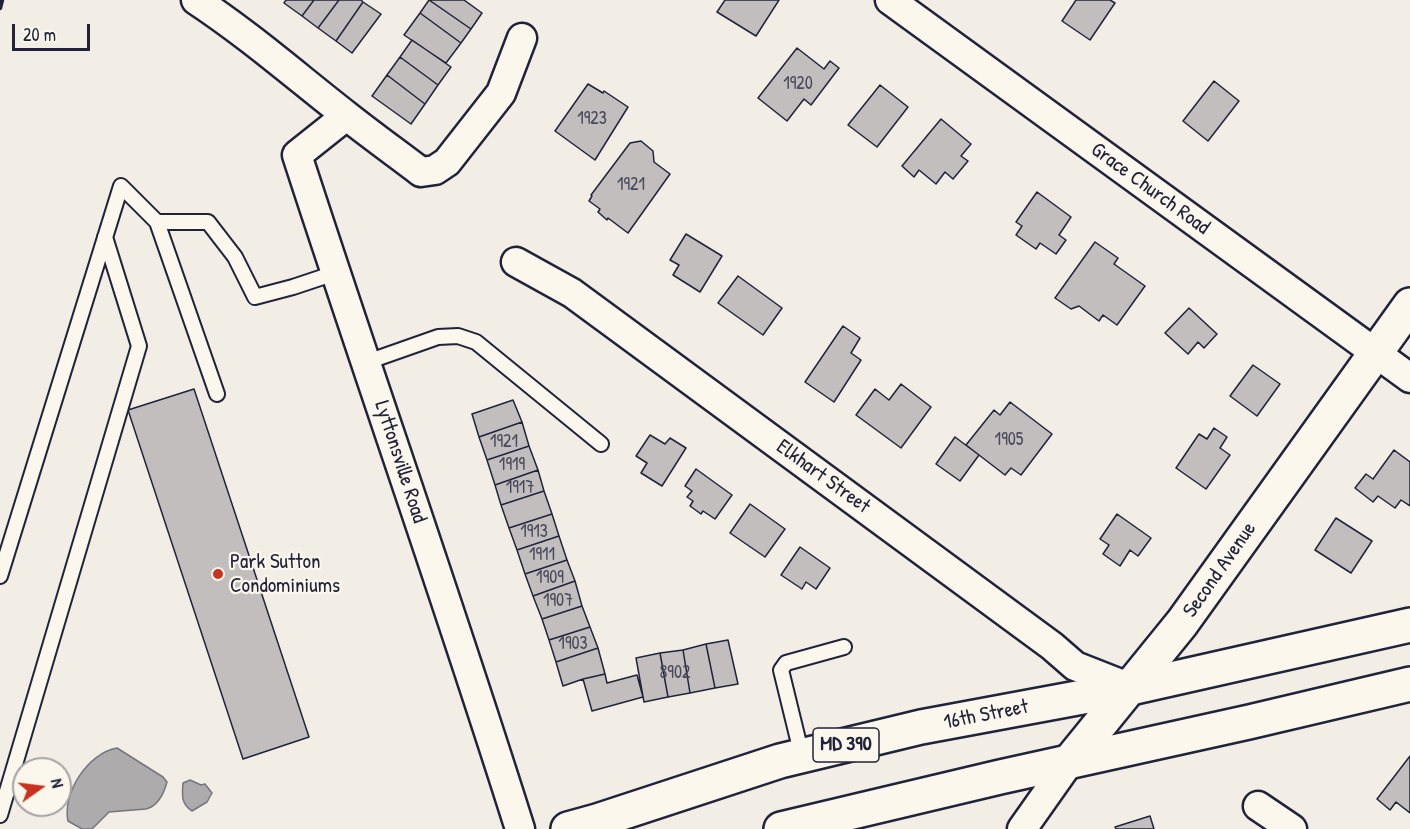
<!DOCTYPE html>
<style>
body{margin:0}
#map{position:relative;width:1410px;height:829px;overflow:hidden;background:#f2eee5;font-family:"Patrick Hand",sans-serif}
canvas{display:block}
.north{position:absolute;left:12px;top:757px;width:60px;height:60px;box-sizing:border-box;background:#fbf7ec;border:2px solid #a4a2a5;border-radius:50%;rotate:76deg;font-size:16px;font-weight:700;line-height:24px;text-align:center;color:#22223b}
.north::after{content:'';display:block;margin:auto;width:21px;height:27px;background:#c8321e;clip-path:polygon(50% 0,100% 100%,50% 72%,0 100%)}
.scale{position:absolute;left:12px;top:24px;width:78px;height:27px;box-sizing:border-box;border:3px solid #22223b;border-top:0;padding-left:8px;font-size:18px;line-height:21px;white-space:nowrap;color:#22223b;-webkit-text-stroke:4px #fbf7ec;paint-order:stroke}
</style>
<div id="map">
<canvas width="1410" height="829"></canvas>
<div class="north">N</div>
<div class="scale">20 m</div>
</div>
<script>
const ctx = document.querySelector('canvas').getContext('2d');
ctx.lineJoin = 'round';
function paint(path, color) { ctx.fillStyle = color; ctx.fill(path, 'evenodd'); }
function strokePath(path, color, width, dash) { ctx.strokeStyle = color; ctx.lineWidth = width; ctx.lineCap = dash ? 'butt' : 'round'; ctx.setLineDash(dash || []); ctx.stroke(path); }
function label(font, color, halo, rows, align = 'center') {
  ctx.font = font + ' "Patrick Hand",sans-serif'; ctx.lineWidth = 4.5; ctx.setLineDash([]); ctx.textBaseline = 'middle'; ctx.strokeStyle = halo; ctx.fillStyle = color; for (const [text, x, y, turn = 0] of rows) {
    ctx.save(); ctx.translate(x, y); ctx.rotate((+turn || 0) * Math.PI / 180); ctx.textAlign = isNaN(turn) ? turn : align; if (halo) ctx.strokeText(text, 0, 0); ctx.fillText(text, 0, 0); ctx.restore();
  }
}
const water = new Path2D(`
 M117,748L163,777L167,782C164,793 158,806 146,809L109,812L92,829H82L68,821C62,793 88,753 117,748Z
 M190,780L201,785L205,784L212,793L207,802L192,811C181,804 182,795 183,783Z`);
paint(water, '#aeabad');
strokePath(water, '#76747f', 1.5);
const building = new Path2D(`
 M286,0H314L302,16L284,3Z
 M314,0H339L318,28L302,16Z
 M339,0H361L363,2L336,41L318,28Z
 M429,0L471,29L461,43L420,13Z
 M429,0H464L482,13L471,29Z
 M725,0H779L756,36L717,12Z
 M1076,0H1110L1115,3L1090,40L1062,21Z
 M363,2L381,14L352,53L336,41Z
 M420,13L461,43L446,63L404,35Z
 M412,40L451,67L438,85L400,57Z
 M797,48L824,69L830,61L839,68L811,105L804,99L787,121L758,98Z
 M400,57L438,85L425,104L387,75Z
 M387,75L425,104L411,124L372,96Z
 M1214,81L1239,101L1208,141L1183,121Z
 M588,84L603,93L604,91L628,107L595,160L555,131Z
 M880,85L908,107L877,147L848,125Z
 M941,119L971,144L961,156L968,161L953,179L945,172L936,184L919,170L914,177L902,166Z
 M641,141L653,151L654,162L670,174L628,233L608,218L607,220L598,212L600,209L589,201L592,196L591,195L630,143Z
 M1037,192L1071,217L1059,235L1066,240L1056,254L1040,243L1036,249L1016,235L1022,226L1016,222Z
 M686,234L722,256L700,292L673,275L679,265L670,260Z
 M1095,242L1118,258L1114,264L1145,286L1117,325L1103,315L1099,321L1079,306L1071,309L1055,298Z
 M738,276L782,308L763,335L718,303Z
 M1189,308L1217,334L1204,348L1198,342L1188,354L1165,333Z
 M843,326L860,338L851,353L861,360L834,402L805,382Z
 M1253,365L1280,384L1257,416L1230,396Z
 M901,384L931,407L901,448L856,415L875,389L889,400Z
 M194,389L309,737L243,759L128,410Z
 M513,400L522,422L479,437L472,414Z
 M1010,402L1052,434L1021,475L1011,468L1005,475L966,445L994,410L1000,415Z
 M522,422L529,446L487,460L479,437Z
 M1214,428L1227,437L1220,448L1230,455L1206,489L1176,468L1199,434L1207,439Z
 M650,435L665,444L670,438L686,448L662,486L641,473L647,463L636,456Z
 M955,437L979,455L960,481L936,464Z
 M529,446L538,470L495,485L487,460Z
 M1394,450L1410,462V506L1401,500L1395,508L1378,496L1373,502L1355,488L1366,474L1373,479Z
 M696,469L732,495L715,519L703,511L701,514L690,506L693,501L687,497L692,491L685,486Z
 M538,470L544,491L501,505L495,485Z
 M544,491L552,514L509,528L501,505Z
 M750,504L785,529L765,557L730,533Z
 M552,514L559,536L517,550L509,528Z
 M1117,514L1151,538L1138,556L1130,550L1120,566L1103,554L1109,545L1100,539Z
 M1336,518L1372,541L1351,573L1315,550Z
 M559,536L567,560L525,574L517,550Z
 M800,547L830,568L816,589L806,582L802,589L781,575Z
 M567,560L575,581L533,596L525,574Z
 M575,581L582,606L542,619L533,596Z
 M582,606L590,627L549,640L542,619Z
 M590,627L598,648L556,662L549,640Z
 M728,640L738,684L715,688L706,644Z
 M706,644L715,688L690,693L683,650Z
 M598,648L605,674L583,679L563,686L556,662Z
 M683,650L690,693L668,697L660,653Z
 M660,653L668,697L644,702L636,658Z
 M605,674L607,683L637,675L643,697L592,711L583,679Z
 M1410,756V813L1396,802L1390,810L1377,799Z
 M1150,816L1154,829H1116L1115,827Z`);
paint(building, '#c2bebe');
strokePath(building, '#22223b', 1.5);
const service = new Path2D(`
 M157,222L217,394
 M367,362L438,337L458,336L476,342L601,444
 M0,576L121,186L157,222H208L235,257L255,297L293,287L335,273
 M802,756L781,670L786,663L844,647
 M0,815L139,346L105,237`);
const minor = new Path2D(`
 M196,0C249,35 297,77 347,116C371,135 396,153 421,172L435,170L447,162L501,93L522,38
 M890,0L1410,378
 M346,116L297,155C370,380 449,603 520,829
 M516,262L572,293L1052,646L1075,666L1131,688
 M1258,806L1292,829
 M1022,829L1070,761`);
const tertiary = new Path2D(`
 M1070,761L1182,623L1410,305`);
const primary = new Path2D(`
 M568,829L597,821L780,761L921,727L1131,688L1410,625
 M781,829L1000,777L1249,722L1410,684`);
strokePath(service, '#22223b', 18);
strokePath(minor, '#22223b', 33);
strokePath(tertiary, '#22223b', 38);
strokePath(primary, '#22223b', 38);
strokePath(service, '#fbf7ec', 14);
strokePath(minor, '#fbf7ec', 28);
strokePath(tertiary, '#fbf7ec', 33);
strokePath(primary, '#fbf7ec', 33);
strokePath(new Path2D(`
 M0,8L2,0`), '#22223b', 4.5);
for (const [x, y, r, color] of [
 [218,574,6,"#c8321e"]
]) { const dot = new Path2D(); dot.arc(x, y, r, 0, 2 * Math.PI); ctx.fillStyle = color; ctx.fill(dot); strokePath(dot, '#fbf7ec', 2); }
label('18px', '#4a495c', null, [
 ["1920",798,84],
 ["1923",592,119],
 ["1921",631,185],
 ["1905",1009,440],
 ["1921",504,442],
 ["1919",512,465],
 ["1917",520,488],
 ["1913",534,532],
 ["1911",542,555],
 ["1909",550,578],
 ["1907",558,601],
 ["1903",573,644],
 ["8902",675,673]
]);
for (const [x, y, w] of [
 [846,745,66]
]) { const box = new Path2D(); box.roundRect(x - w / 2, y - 17, w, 34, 4.5); ctx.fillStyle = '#fbf7ec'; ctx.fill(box); strokePath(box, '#22223b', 1.5); }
label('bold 20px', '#22223b', null, [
 ["MD 390",846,745]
]);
label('21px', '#22223b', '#fbf7ec', [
 ["Grace Church Road",1150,189,36],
 ["Lyttonsville Road",400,462,72],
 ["Elkhart Street",823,477,36],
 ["Second Avenue",1220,570,-55],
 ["16th Street",986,715,-11]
]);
label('21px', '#22223b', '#fbf7ec', [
 ["Park Sutton",230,562],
 ["Condominiums",230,586]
], 'left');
</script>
